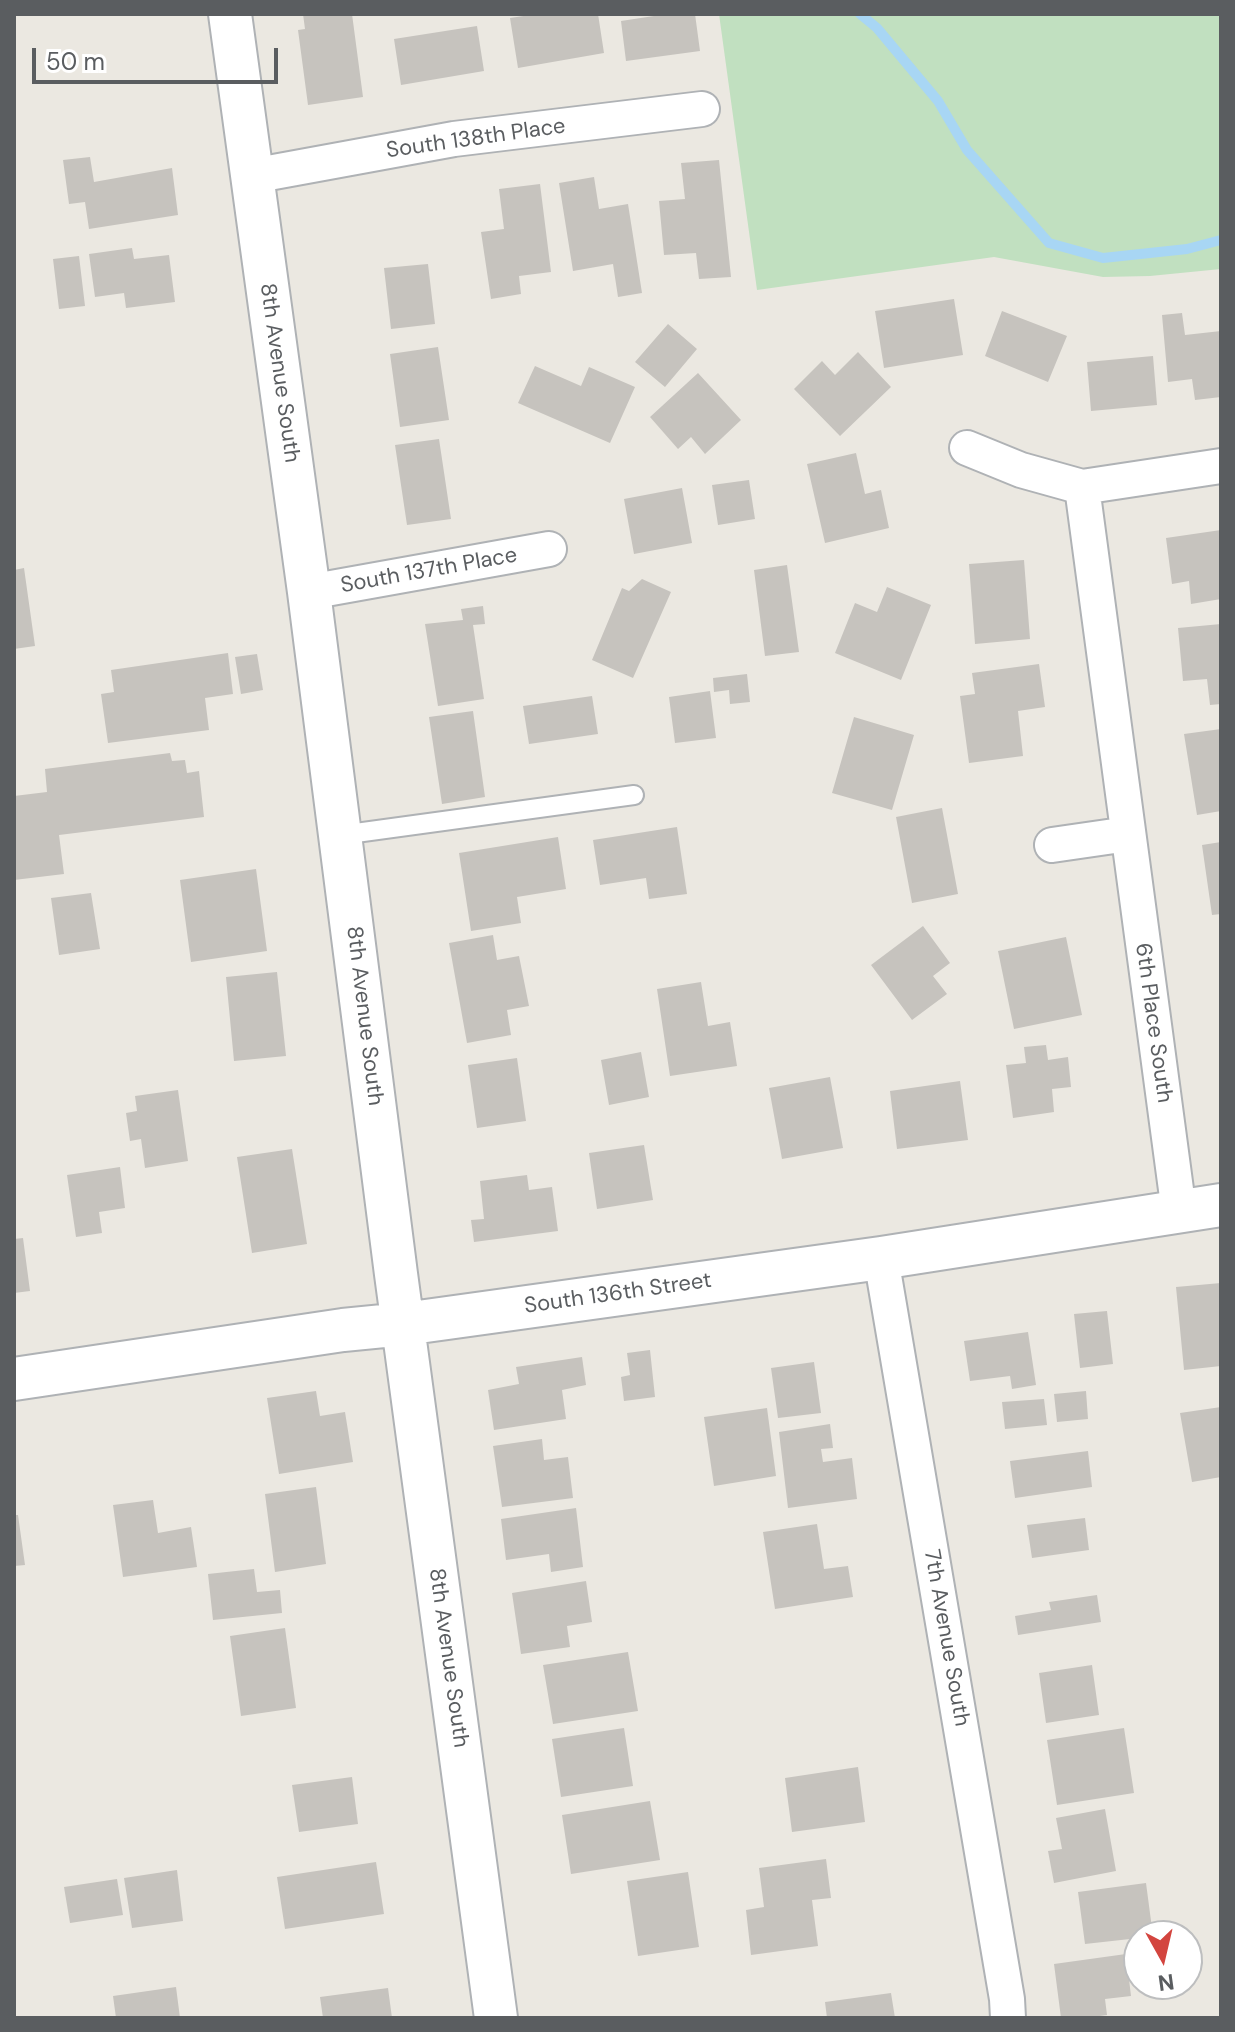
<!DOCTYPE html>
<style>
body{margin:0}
#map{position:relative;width:1235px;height:2032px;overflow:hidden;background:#ebe8e1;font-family:"DM Sans",sans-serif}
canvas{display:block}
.frame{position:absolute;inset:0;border:16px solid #5a5d60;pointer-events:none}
.north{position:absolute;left:1123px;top:1920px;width:80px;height:80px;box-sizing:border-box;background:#fff;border:2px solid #bdbebf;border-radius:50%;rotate:172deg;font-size:22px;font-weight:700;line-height:32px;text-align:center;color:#5a5d60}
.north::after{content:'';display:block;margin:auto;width:28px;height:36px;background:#d3453f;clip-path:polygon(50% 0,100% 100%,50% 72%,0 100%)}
.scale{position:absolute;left:32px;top:48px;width:246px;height:36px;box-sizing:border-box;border:4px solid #5a5d60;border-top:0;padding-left:10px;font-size:24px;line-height:28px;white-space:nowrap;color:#5a5d60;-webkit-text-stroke:6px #fff;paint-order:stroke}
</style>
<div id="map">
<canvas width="1235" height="2032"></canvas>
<div class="frame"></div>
<div class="north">N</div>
<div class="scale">50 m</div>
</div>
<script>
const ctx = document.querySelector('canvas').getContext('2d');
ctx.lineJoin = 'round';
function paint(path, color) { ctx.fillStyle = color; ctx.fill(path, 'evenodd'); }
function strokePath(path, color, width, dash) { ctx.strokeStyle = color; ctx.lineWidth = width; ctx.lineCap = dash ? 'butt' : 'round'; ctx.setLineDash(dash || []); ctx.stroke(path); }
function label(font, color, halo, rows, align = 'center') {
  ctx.font = font + ' "DM Sans",sans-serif'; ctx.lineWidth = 7; ctx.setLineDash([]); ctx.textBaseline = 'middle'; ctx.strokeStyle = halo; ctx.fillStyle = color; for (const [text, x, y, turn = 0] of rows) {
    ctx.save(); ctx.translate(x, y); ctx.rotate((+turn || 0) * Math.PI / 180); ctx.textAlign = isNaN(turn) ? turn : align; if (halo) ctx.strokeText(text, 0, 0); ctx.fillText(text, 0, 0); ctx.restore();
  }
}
paint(new Path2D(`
 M719,14H1221V269L1150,276L1103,277L994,257L757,290Z`), '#c1e0c0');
strokePath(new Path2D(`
 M860,14L877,28L938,101L967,150L1049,243L1103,258L1187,249L1221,240`), '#a8d6f4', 10);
paint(new Path2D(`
 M303,14H352L363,97L308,105L298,30L305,29Z
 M537,14H598L604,53L518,68L510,18Z
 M667,14H695L700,51L626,61L621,21Z
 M477,26L484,71L401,85L394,39Z
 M90,157L94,182L172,168L178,215L89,229L85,202L69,204L63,160Z
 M719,160L731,277L699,279L696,253L664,255L659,201L685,199L681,163Z
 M594,177L599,209L628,204L642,293L618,297L613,264L573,271L559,183Z
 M540,184L551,272L519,276L521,294L491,299L481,232L504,229L499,189Z
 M132,248L134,259L169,255L175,302L126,308L124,293L95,297L89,254Z
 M79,256L85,306L59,309L53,259Z
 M428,264L435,324L391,329L384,268Z
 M954,299L963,355L884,368L875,311Z
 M1002,311L1067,336L1048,382L985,356Z
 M1182,313L1185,335L1221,331V397L1195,400L1192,379L1168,382L1162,315Z
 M668,324L697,349L665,387L635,362Z
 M438,347L449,420L400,427L390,354Z
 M858,352L891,387L840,436L794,389L822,361L835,375Z
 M1153,356L1157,405L1091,411L1087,362Z
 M535,366L581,386L589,367L635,387L610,443L518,403Z
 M698,373L741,420L705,454L691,437L678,449L650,417Z
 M439,439L451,519L407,525L395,445Z
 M856,453L865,494L881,490L889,528L825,543L807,464Z
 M749,480L755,519L718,525L712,485Z
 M682,488L692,543L634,554L624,499Z
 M1221,530V599L1191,604L1189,581L1172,584L1166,538Z
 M1024,560L1030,639L975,644L969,564Z
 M787,565L799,652L765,656L754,570Z
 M24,568L35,646L14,649V570Z
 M642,579L671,592L633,678L592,660L622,588L629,591Z
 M887,587L931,605L901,680L835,653L855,603L877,612Z
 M483,606L485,624L473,625L484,699L438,706L425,624L463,620L461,609Z
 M1221,624V704L1210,705L1207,679L1183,681L1178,628Z
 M228,653L233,694L205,698L209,730L108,743L101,694L114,692L111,670Z
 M257,654L263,690L241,694L235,657Z
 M1039,664L1045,707L1018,711L1023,756L969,763L960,696L975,694L972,673Z
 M747,674L750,702L730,704L729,690L714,692L713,678Z
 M710,691L716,738L675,743L669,697Z
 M592,696L598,734L529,744L523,706Z
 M473,711L485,797L442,804L429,717Z
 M854,717L914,735L892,810L832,793Z
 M1221,729V811L1197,815L1184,734Z
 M170,753L172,761L185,760L187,773L199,771L204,817L59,835L64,874L14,880V796L47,792L45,769Z
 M942,808L958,894L912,903L896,817Z
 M677,827L687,894L649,899L646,878L600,885L593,840Z
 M558,837L566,889L517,897L521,923L471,931L459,853Z
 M1221,842V914L1212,915L1202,845Z
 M256,869L267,951L191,962L180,880Z
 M91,893L100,949L59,955L51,898Z
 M923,926L950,963L933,976L947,994L912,1020L871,965Z
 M493,935L497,960L519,956L529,1006L507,1010L511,1035L467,1043L449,943Z
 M1066,937L1082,1015L1014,1029L998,951Z
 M277,972L286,1056L234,1061L226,977Z
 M701,982L708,1026L730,1022L737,1066L670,1076L657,989Z
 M1046,1045L1048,1060L1068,1057L1071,1087L1052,1089L1054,1112L1013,1118L1006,1065L1026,1063L1024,1047Z
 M641,1052L649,1097L609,1105L601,1060Z
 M517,1058L526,1121L477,1128L468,1065Z
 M830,1077L843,1148L782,1159L769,1088Z
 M960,1081L968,1140L897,1149L890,1091Z
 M178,1090L188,1161L145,1168L141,1139L130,1141L126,1113L137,1111L135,1096Z
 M644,1145L653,1200L597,1209L589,1153Z
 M292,1149L307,1244L252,1253L237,1157Z
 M120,1167L125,1208L99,1212L102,1233L76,1237L67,1175Z
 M527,1175L529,1190L552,1187L558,1231L474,1242L471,1220L484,1219L480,1181Z
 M23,1238L30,1291L14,1293V1239Z
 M1221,1283V1366L1184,1370L1176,1287Z
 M1107,1311L1113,1364L1080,1368L1074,1314Z
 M1028,1332L1036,1385L1012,1389L1010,1376L970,1381L964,1341Z
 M650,1350L655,1397L624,1401L621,1377L630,1375L627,1353Z
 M582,1357L586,1385L562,1390L566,1419L494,1430L488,1390L519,1384L516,1367Z
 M814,1362L821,1413L778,1418L771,1368Z
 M316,1391L320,1416L345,1412L353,1462L279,1474L267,1398Z
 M1086,1391L1088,1419L1057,1422L1054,1394Z
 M1044,1399L1047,1425L1005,1429L1002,1402Z
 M1221,1407V1477L1192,1482L1180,1413Z
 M767,1408L776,1476L714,1486L704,1417Z
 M830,1424L833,1448L821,1449L823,1462L852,1458L857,1499L788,1508L779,1432Z
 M542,1439L544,1460L568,1457L573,1498L502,1507L493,1446Z
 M1088,1451L1092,1487L1015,1498L1010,1461Z
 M316,1487L326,1564L275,1572L265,1494Z
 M153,1500L158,1533L191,1527L197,1567L123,1577L113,1505Z
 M576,1508L583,1567L551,1572L549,1554L506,1560L501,1519Z
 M14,1515H18L25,1565L14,1566Z
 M1085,1518L1089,1550L1032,1558L1027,1525Z
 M817,1524L824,1569L848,1566L853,1597L775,1609L763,1532Z
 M254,1569L257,1592L280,1590L282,1613L213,1620L208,1574Z
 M586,1581L592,1622L567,1626L570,1647L521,1654L512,1593Z
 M1097,1595L1101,1622L1018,1635L1015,1616L1051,1610L1049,1602Z
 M285,1628L296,1708L241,1716L230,1636Z
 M628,1652L638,1711L553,1724L543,1665Z
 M1092,1665L1099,1715L1046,1723L1039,1673Z
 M624,1728L633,1786L561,1797L552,1739Z
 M1124,1728L1134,1793L1057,1805L1047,1740Z
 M858,1767L865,1822L792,1832L785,1778Z
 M352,1777L358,1824L299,1832L292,1785Z
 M650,1801L660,1860L571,1874L562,1815Z
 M1105,1809L1116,1871L1054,1883L1048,1851L1062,1849L1056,1818Z
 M826,1859L831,1898L812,1900L818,1946L751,1955L746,1910L764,1907L759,1868Z
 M376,1862L384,1914L285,1929L277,1877Z
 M177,1870L183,1921L132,1928L124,1878Z
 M688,1872L699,1947L638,1956L627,1881Z
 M117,1879L123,1915L70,1923L64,1887Z
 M1146,1883L1153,1936H1139V1938L1085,1944L1078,1892Z
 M1126,1954L1131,1996L1105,1999L1107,2015L1085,2018H1061L1054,1964Z
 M176,1987L180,2018H116L113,1996Z
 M388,1988L392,2018H323L320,1997Z
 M891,1993L895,2018H827L825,2002Z`), '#c6c3be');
const service = new Path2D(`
 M341,835L634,795`);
const minor = new Path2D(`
 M252,176L454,139L702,109
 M967,448L1021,470L1082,487L1221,466
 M1082,487L1179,1212
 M309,592L549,549
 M1052,845L1128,834
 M881,1258L1007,1999L1008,2018`);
const tertiary = new Path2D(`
 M230,14L309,592L396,1274L496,2018
 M14,1379L343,1330L404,1324L881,1258L1221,1205`);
strokePath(service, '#afb2b5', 22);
strokePath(minor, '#afb2b5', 38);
strokePath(tertiary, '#afb2b5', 46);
strokePath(service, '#fff', 18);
strokePath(minor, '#fff', 34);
strokePath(tertiary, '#fff', 42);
label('22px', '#5a5d60', '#fff', [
 ["South 138th Place",476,139,-8],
 ["8th Avenue South",279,373,82],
 ["South 137th Place",429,571,-10],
 ["8th Avenue South",364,1016,83],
 ["6th Place South",1153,1023,82],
 ["South 136th Street",618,1294,-8],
 ["7th Avenue South",946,1638,80],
 ["8th Avenue South",448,1658,82]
]);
</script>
